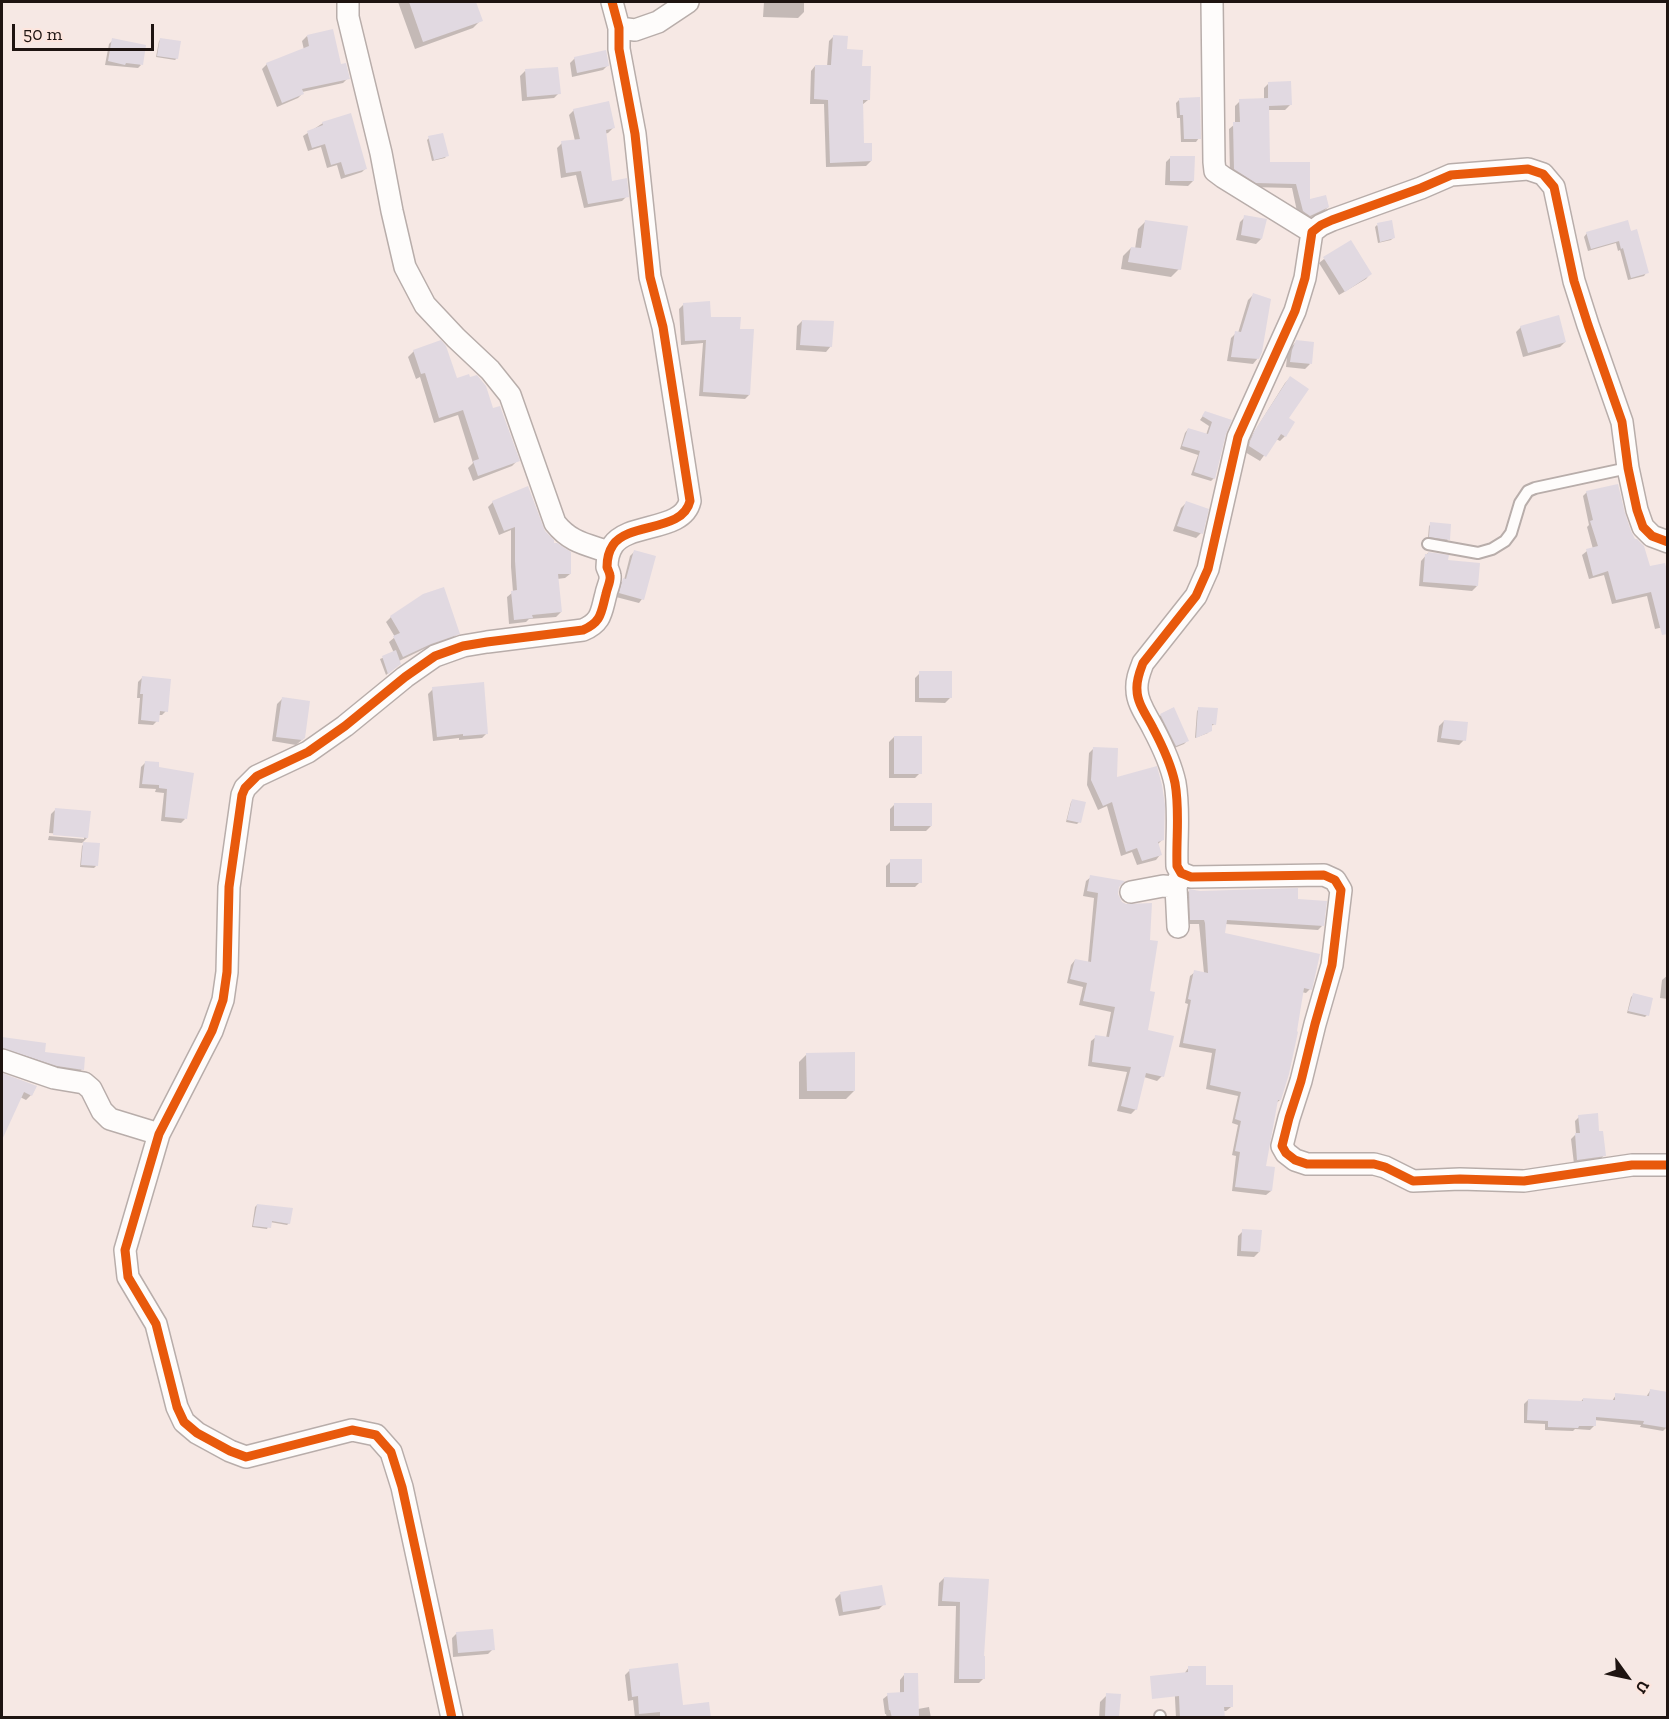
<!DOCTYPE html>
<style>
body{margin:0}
#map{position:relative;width:1669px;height:1719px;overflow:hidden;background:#f6e8e4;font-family:"Zilla Slab",serif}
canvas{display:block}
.frame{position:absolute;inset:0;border:3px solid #1e1411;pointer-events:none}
.north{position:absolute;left:1597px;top:1647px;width:60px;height:60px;-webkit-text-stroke:4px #fde5dd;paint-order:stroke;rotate:123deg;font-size:16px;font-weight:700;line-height:24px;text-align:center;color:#1e1411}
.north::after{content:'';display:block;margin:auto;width:21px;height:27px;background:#1e1411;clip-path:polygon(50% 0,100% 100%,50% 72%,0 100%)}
.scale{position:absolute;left:12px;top:24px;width:142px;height:27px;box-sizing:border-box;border:3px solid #1e1411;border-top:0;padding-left:8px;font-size:18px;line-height:21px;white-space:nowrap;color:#1e1411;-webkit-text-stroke:4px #fde5dd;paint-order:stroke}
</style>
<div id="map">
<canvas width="1669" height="1719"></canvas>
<div class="frame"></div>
<div class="north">U</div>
<div class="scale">50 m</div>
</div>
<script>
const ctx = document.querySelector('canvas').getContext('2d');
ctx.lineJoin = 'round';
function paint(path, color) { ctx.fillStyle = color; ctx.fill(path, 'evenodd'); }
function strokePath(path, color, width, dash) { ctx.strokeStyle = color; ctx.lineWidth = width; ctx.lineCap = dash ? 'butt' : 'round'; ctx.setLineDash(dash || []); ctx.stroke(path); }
paint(new Path2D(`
 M398,2H474L481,20L473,28L415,49Z
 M764,2H804V12L798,18L763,17Z
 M307,36L340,66L348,78L343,83L302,92L303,93L298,98L277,107L262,69L267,64L304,50L302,41Z
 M834,36L860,67L868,100L862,105L863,145L871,161L866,166L826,167L824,104H810L811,71L815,66L827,67L829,41Z
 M161,39L177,58L175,60L156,57L159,41Z
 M113,40L141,65L138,68L105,65L109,44Z
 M575,58L608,65L603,70L572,77L570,63Z
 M525,71L559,93L554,98L522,101L520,76Z
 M1269,83L1290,105L1285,110H1268V163L1309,164L1308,201L1328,207L1323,212L1305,220L1298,216L1292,188L1251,187L1230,174L1229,129L1235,124V106L1240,101L1264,100V88Z
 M1179,100L1199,138L1196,142H1181L1180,118H1177L1176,103Z
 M574,110L613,128L608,133L604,134L610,183L627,196L622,201L584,208L576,175L561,178L557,148L562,143L575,141L569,115Z
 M323,123L366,168L362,172L341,179L337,165L327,168L321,147L308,151L303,136Z
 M429,138L447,155L445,158L432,161L427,140Z
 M1171,157L1193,181L1188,186L1165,185L1166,162Z
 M1245,217L1261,239L1256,244L1236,240L1240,222Z
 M1146,221L1179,269L1171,277L1121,269L1123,256L1131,248L1135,249L1138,229Z
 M1627,222L1647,272L1644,276L1628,280L1620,250L1618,251L1616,243L1588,251L1584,237L1587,233Z
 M1377,225L1393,238L1391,240L1378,243L1375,227Z
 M1324,259L1370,274L1366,279L1339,295L1319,263Z
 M1253,295L1258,358L1253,364L1227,361L1231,338L1236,333H1238L1248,300Z
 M684,304L710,318L738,330L749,395L745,399L699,396L703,343L681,345L679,309Z
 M802,321L831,346L826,352L796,350L797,326Z
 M1521,327L1565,342L1560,347L1523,357L1516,332Z
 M1296,342L1310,364L1305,369L1286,367L1287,356L1291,347Z
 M414,351L456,380L492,410L518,460L512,466L473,481L468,468L473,463L458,415L434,423L420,377L416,379L408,357Z
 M1290,378L1285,436L1280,441L1276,439L1260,461L1245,452L1251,437L1285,383Z
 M1205,413L1224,434L1214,478L1211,481L1191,475L1198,455L1180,449L1185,433L1188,429L1206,435L1209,426L1200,420Z
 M1587,492L1623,513L1668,626L1655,629L1647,596L1612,604L1604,575L1589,579L1582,555L1587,551L1593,549L1587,527L1589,525L1583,496Z
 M493,502L544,532L570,574L565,578L557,579L561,612L556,617L529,619L526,622L509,624L507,597L513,592L511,567V530L499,535L488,507Z
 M1186,503L1201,533L1196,538L1173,531L1181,508Z
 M1431,524L1448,540L1446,542L1428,538L1429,526Z
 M634,552L642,599L639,603L616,597L619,584L624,580L630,556Z
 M1428,553L1477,586L1472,591L1419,586L1421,561Z
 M425,595L458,633L453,638L424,649L399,661L397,666L386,675L380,659L394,653L389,642L395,637L386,622L391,617Z
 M920,673L950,698L945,703L915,702V678Z
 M142,678L166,711L162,715H158L157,721L153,725L138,724L140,698H137L138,682Z
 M433,689L487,733L482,738L459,740V738L433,741L428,694Z
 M282,699L304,738L296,745L272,741L277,704Z
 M1199,709L1215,724L1211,726L1208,733L1195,738L1197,711Z
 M1161,715L1188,740L1184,744L1172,749L1157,719Z
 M1444,721L1464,740L1459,745L1437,742L1439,726Z
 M894,737L920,773L915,778H889V742Z
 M1094,748L1115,779L1163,839L1158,844L1160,855L1156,860L1137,865L1132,852L1121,856L1107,806L1098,810L1087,785L1089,753Z
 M145,763L157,768L185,819L181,823L161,821L164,793L155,792L156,789L139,788L141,767Z
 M1073,800L1079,822L1077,824L1066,822L1071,802Z
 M895,804L931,826L926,831H890V809Z
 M56,809L87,838L82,843L48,840L49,836L84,839V836L49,833L51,814Z
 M84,844L96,866L94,868L80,867L82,846Z
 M891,861L920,882L915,887H886V866Z
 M1091,877L1117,888V895L1149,992L1146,1031L1162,1076L1157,1081L1144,1077L1136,1109L1131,1114L1117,1111L1127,1072L1088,1066L1091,1041L1096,1037L1106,1038L1111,1012L1079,1005L1083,987L1067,983L1071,965L1075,960L1088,963L1094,898L1083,896L1086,881Z
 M1189,891L1297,900L1322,926L1318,930L1225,924L1223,934L1310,989L1306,993L1301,992L1280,1100L1275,1104L1264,1167L1271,1191L1266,1195L1232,1191L1236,1156L1232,1155L1238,1125L1232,1123L1238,1096L1206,1089L1212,1053L1179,1047L1188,1004L1185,1003L1190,976L1195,972L1204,973L1199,924H1187L1185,895Z
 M1668,975V999L1660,998L1662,980Z
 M1633,995L1647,1015L1645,1017L1627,1013L1631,997Z
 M2,1039L45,1044L43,1053L82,1069L78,1074L2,1052Z
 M807,1054L854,1091L846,1099H799V1062Z
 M2,1075L35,1087L31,1095L26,1100L20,1097L2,1136Z
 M1579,1117L1598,1133L1604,1155L1600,1160L1574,1164L1571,1139L1576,1134L1575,1121Z
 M257,1205L289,1223L287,1225L270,1222L267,1229L252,1227L255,1207Z
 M1243,1231L1259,1252L1254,1257L1237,1256L1238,1236Z
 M1650,1391L1667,1427L1663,1431L1640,1427L1641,1425L1594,1420V1426L1590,1430L1575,1429L1573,1431L1545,1430V1424L1524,1423V1404L1528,1400L1580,1403L1583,1399L1612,1401L1616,1395L1646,1397Z
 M944,1578L988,1580L982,1657L984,1678L979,1683H954L956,1606H938L939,1583Z
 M840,1594L884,1604L879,1609L839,1616L835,1599Z
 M457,1633L493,1649L488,1654L453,1657L452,1638Z
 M1189,1667L1204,1686L1231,1707L1226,1711H1223V1718H1176L1174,1679L1184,1674Z
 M630,1670L681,1706L709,1718H635L633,1700L628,1701L625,1675Z
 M904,1675L918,1709L929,1707L931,1718H887L886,1714H885L883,1699L888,1695L900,1693V1680Z
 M1107,1695H1119L1118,1718H1099L1100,1702Z`), '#0003');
paint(new Path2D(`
 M409,2H476L483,21L423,42Z
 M333,29L341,64L346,63L350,79L302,89L304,94L282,103L266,63L309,46L307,35Z
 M833,35L848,36L847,49L863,50L862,66H871L870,100H863L864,143H872V161L830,163L828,100L814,99L815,65H831Z
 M112,38L146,45L143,65L126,63L125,65L108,61Z
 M160,38L181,41L178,59L157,56Z
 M606,50L609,66L577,73L574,57Z
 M558,67L561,94L527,97L525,69Z
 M1291,81L1292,105L1269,106L1270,162H1310V199L1326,195L1329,207L1310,216L1303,211L1296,184L1256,183L1234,169L1233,122H1240L1239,99L1268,98V82Z
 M1200,97L1201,139H1184L1183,115H1180L1179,98Z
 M609,101L615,128L606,130L612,181L627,178L629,197L588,204L581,171L566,173L561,141L580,139L573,109Z
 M351,113L367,169L345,175L341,162L331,165L325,144L312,148L307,131L323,125L322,122Z
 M443,133L449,156L434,160L428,136Z
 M1170,156H1195L1194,181H1170Z
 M1244,215L1267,219L1262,239L1241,235Z
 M1145,220L1188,226L1181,270L1128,262L1131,247L1141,248Z
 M1392,220L1395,238L1380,242L1377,223Z
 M1628,220L1631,231L1637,229L1649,273L1631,278L1623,248L1621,249L1619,241L1591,249L1586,232Z
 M1351,240L1372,274L1345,292L1323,257Z
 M1253,293L1271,299L1262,352L1259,359L1231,357L1235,331L1241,332Z
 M710,301L711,317H741L740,329H754L750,395L703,392L706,340L685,341L683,303Z
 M1559,315L1566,342L1528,353L1520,326Z
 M802,320L834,321L832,347L800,345Z
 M441,340L446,346L457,378L469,374L470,377L477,375L486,386L493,408L500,406L520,461L478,476L473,461L479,459L463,410L439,418L425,373L421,374L413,350Z
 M1296,340L1314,342L1312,364L1290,362L1292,350Z
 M1290,376L1309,389L1289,418L1295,422L1286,437L1281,434L1266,457L1249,446L1250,441L1255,430Z
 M1205,411L1232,420L1226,434L1215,479L1194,472L1200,451L1182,446L1188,428L1208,434L1212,422L1202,416Z
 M1618,484L1625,513L1631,531L1635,539H1637L1644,546L1650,566L1665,563L1668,574V634L1662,635L1651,592L1616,600L1608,571L1593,576L1586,549L1598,546L1590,521L1593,520L1586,491Z
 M528,486L545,531L554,540V543H557L571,552V574H558L562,612L532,615L533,618L514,620L511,591L517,590L515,561V527L504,531L492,501Z
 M1186,501L1209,509L1203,534L1177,526Z
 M1430,522L1451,524L1450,540L1429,537Z
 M634,550L656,556L644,600L619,593L623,578L626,579Z
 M1428,552L1449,555L1448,560L1480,563L1478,586L1423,582L1425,554H1428Z
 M444,587L460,634L431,644L403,657L393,636L400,633L390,616L423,594Z
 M396,650L401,664L388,674L382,656Z
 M919,671H952V698H919Z
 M142,676L171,679L168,712L160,711L159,722L141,720L143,694H140Z
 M484,682L488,734L463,736V734L437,737L432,687Z
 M282,697L310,701L305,738L302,740L276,737Z
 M1174,707L1189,741L1176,746L1160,714Z
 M1198,707L1218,708L1216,725L1212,724V731L1196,738Z
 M1444,720L1468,722L1466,741L1441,738Z
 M894,736H922V774H894Z
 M1093,747L1118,748L1117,777L1157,766L1162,785L1165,805L1164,840L1158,842L1162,855L1142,861L1137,848L1126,852L1112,802L1103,806L1091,780Z
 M145,761L159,762V767L194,773L187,819L165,817L167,789L159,788V785L142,784Z
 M1072,799L1086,802L1081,823L1067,820Z
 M894,803H932V826H894Z
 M55,808L91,811L88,838L53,835Z
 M83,842L100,843L98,866L81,865Z
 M890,859H922V883H890Z
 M1090,875L1125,881L1119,887L1118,894L1122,902L1126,904L1152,903L1150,940L1158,941L1150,991L1155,992L1148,1030L1174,1036L1164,1077L1146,1073L1137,1110L1121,1106L1131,1067L1092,1062L1095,1035L1109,1037L1115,1007L1083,1001L1087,983L1070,979L1075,959L1091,962L1098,893L1087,891Z
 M1298,888V899L1327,901L1324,926L1227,920L1225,933L1320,954L1312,990L1304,988L1297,1031L1298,1032L1289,1074L1281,1100H1278L1266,1166L1275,1167L1272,1191L1235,1187L1240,1152L1235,1151L1241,1121L1235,1119L1241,1092L1210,1085L1216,1049L1183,1043L1191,1000L1188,999L1194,970L1208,973L1205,923L1204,920H1190L1189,889L1200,891Z
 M1633,993L1653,998L1649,1016L1628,1011Z
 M2,1037L46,1043L45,1052L85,1057L84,1070L57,1066L2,1048Z
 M855,1052V1091H807L806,1053Z
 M2,1073L37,1086L32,1096L24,1092L2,1140Z
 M1598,1113L1599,1131H1603L1606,1156L1577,1160L1575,1133H1580L1578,1115Z
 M257,1204L293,1208L290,1224L272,1221L271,1228L253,1226Z
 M1242,1229L1262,1230L1260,1252L1241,1251Z
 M1650,1389L1668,1392V1428L1643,1424L1644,1421L1596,1417V1426H1579L1578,1428L1548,1427V1421L1527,1420L1528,1399L1583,1401V1398L1615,1400V1393L1649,1396Z
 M944,1577L989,1579L984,1656H985V1679H959L960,1602L942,1601Z
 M882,1585L886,1605L843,1612L840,1592Z
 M493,1629L495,1650L458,1653L456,1632Z
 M678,1663L683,1705L709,1702L711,1718H660V1712L639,1714L638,1696L632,1697L629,1669Z
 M1188,1666H1206V1685H1233V1707H1224L1225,1718H1180L1179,1696L1152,1699L1150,1676L1188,1672Z
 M904,1673H918L919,1718H892L890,1710H889L887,1693L904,1692Z
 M1106,1693L1121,1694L1119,1717L1105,1716Z`), '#e1d9e1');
const service = new Path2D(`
 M1428,544L1478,553L1492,549L1505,541L1511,533L1520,503L1528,491L1535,488L1628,468
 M1160,1716V1718`);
const minor = new Path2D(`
 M348,2V17L381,153L392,211L405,267L425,305L456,338L490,370L510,395L555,523C571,543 586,544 609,552
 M1212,2L1214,162L1215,171L1223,177L1312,232
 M619,28L635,30L658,22L688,2
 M1668,542L1652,536L1643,527L1637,510L1628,468L1622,422L1588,325L1574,281L1554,187L1543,174L1528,169L1451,175L1421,188L1332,220L1321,225L1312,232L1305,278L1295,311L1238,437L1208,569L1196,596L1143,663C1140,671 1136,680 1137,690C1137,703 1147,716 1153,728C1162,745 1171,764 1175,783C1180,811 1176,838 1177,866L1181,873L1191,877L1324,875L1335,880L1341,890L1332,965L1315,1024L1301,1081L1289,1118L1282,1146L1286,1153L1295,1160L1307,1164H1374L1385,1167L1413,1181L1460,1179L1524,1181L1632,1165H1668
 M1131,892L1163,886L1176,887
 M1178,927L1176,887L1181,873
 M2,1060L54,1078L84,1083L91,1089L102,1111L110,1119L159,1134
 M452,1718L402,1487L391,1452L376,1435L352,1430L246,1457L230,1451L197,1433L184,1422L177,1407L156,1324L128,1277L125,1250L159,1134L212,1031L223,1000L227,972L229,887L242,795L245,788L257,776L308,752L345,726L405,677L435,656L463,646L487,642L583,630C602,622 601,612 606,594C607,588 611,581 610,576C610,573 608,570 607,567C607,560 609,551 613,545C629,522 683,532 690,501L663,327L650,277L635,134L619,49V28L612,2`);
strokePath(service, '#b8adaa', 14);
strokePath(minor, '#b8adaa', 24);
strokePath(service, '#fefcfb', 10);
strokePath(minor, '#fefcfb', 21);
strokePath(new Path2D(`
 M1668,542L1652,536L1643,527L1637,510L1628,468L1622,422L1588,325L1574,281L1554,187L1543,174L1528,169L1451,175L1421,188L1332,220L1321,225L1312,232L1305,278L1295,311L1238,437L1208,569L1196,596L1143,663C1140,671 1136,680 1137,690C1137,703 1147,716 1153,728C1162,745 1171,764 1175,783C1180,811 1176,838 1177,866L1181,873L1191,877L1324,875L1335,880L1341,890L1332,965L1315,1024L1301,1081L1289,1118L1282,1146L1286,1153L1295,1160L1307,1164H1374L1385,1167L1413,1181L1460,1179L1524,1181L1632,1165H1668
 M452,1718L402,1487L391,1452L376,1435L352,1430L246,1457L230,1451L197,1433L184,1422L177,1407L156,1324L128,1277L125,1250L159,1134L212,1031L223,1000L227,972L229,887L242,795L245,788L257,776L308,752L345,726L405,677L435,656L463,646L487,642L583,630C602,622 601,612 606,594C607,588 611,581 610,576C610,573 608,570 607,567C607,560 609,551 613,545C629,522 683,532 690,501L663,327L650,277L635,134L619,49V28L612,2`), '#e8590c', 9);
</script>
